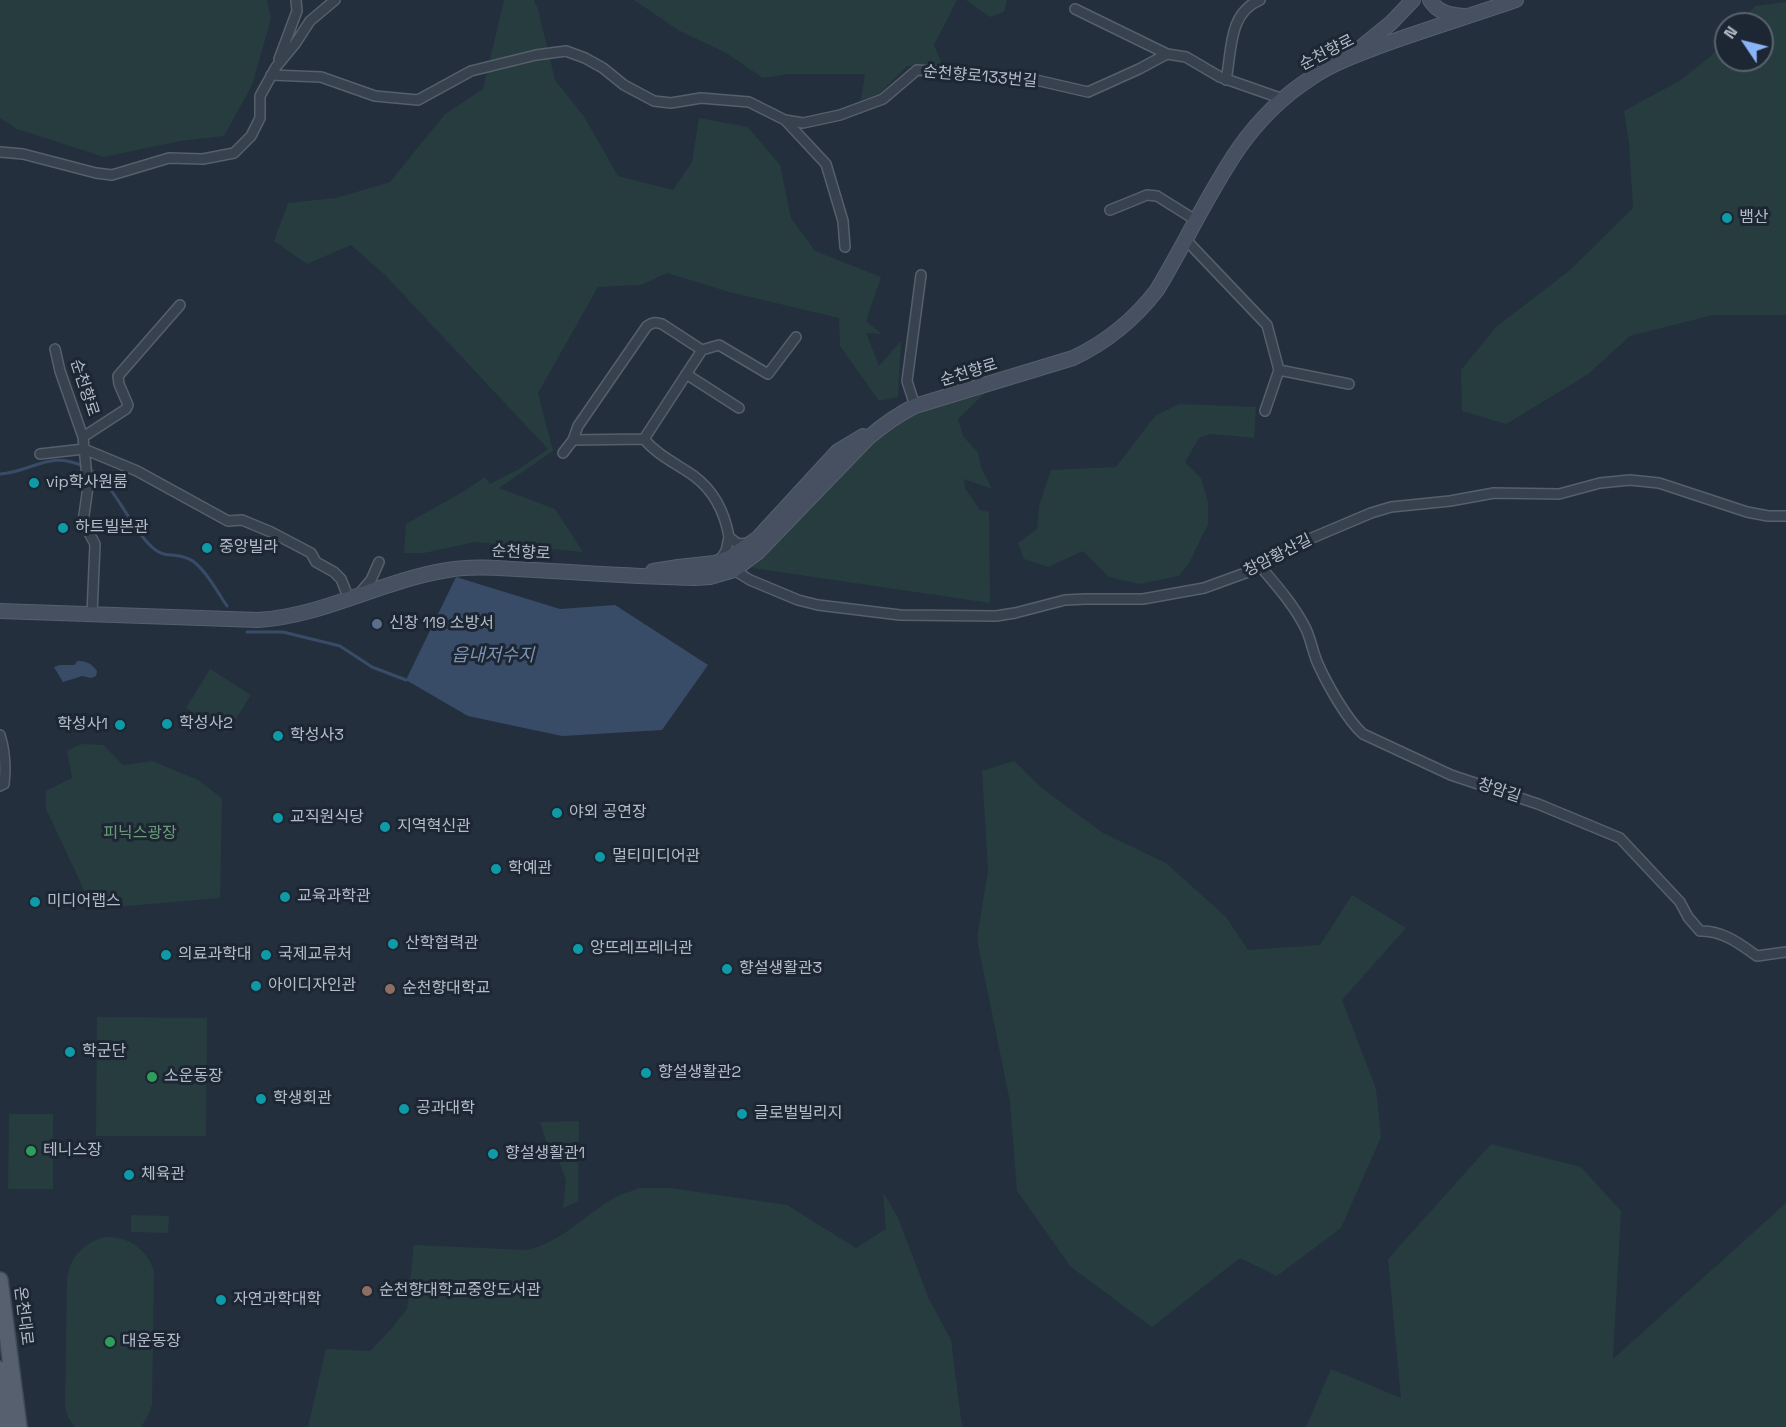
<!DOCTYPE html>
<meta charset="utf-8">
<style>
body{margin:0}
#map{position:relative;width:1786px;height:1427px;overflow:hidden;background:#242f3e;font-family:"Space Grotesk",sans-serif}
canvas{display:block}
.north{position:absolute;left:1714px;top:12px;width:60px;height:60px;box-sizing:border-box;background:#1d2633;border:2px solid #59626f;border-radius:50%;rotate:305deg;font-size:16px;font-weight:700;line-height:24px;text-align:center;color:#b4bcc9}
.north::after{content:'';display:block;margin:auto;width:21px;height:27px;background:#8ab4f8;clip-path:polygon(50% 0,100% 100%,50% 72%,0 100%)}
</style>
<div id="map">
<canvas width="1786" height="1427"></canvas>
<div class="north">N</div>
</div>
<script>
const ctx = document.querySelector('canvas').getContext('2d');
ctx.lineJoin = 'round';
function paint(path, color) { ctx.fillStyle = color; ctx.fill(path, 'evenodd'); }
function strokePath(path, color, width, dash) { ctx.strokeStyle = color; ctx.lineWidth = width; ctx.lineCap = dash ? 'butt' : 'round'; ctx.setLineDash(dash || []); ctx.stroke(path); }
function label(font, color, halo, rows, align = 'center') {
  ctx.font = font + ' "Space Grotesk","Noto Sans KR",sans-serif'; ctx.lineWidth = 6; ctx.setLineDash([]); ctx.textBaseline = 'middle'; ctx.strokeStyle = halo; ctx.fillStyle = color; for (const [text, x, y, turn = 0] of rows) {
    ctx.save(); ctx.translate(x, y); ctx.rotate((+turn || 0) * Math.PI / 180); ctx.textAlign = isNaN(turn) ? turn : align; if (halo) ctx.strokeText(text, 0, 0); ctx.fillText(text, 0, 0); ctx.restore();
  }
}
paint(new Path2D(`
 M0,0H267L271,19L252,85L224,136L180,141L104,157L17,129L0,118Z
 M504,0H534L538,9L555,80L585,118L618,176L673,190L692,162L699,118L748,127L780,165L791,218L815,251L881,277L866,321L882,334L866,333L879,366L901,341L898,397L879,401L840,346L839,318L729,292L667,273L641,285L598,287L538,393L553,451L499,488L555,509L583,552L475,542L424,553H404L406,524L466,490L485,477L490,484L519,469L548,449L385,275L351,245L307,264L274,241L288,203L336,198L390,182L445,114L483,89Z
 M634,0H957L934,45L943,66H907L879,94L861,100L865,74H788L763,78L726,53L678,30Z
 M966,0H1007L1004,12L990,17Z
 M1786,2V315H1713L1630,336L1587,375L1506,424L1462,411L1461,370L1496,327L1569,271L1633,208L1629,143L1624,111L1681,80L1712,55L1726,38V60H1762V24H1738L1755,6Z
 M985,393L958,419L963,436L978,453L981,467L992,489L964,479L965,488L980,510L989,512L990,603L752,568L880,435L919,412Z
 M1179,404L1256,407L1254,438L1211,434L1199,438L1185,462L1201,478L1208,502V524L1189,563L1179,576L1139,584L1109,577L1083,551L1048,567L1024,559L1018,543L1037,529L1039,506L1051,470L1116,467L1155,416Z
 M210,669L251,695L227,733L186,708Z
 M81,744L103,745L123,765L152,761L198,780L222,798L220,898L93,909L46,809V791L72,778L67,751Z
 M1014,761L1043,789L1103,833L1166,863L1226,917L1248,950L1320,945L1352,895L1406,928L1342,1000L1376,1089L1381,1137L1341,1228L1277,1276L1240,1258L1152,1327L1071,1267L1017,1191L1010,1102L977,939L988,870L982,771Z
 M97,1017L207,1018L206,1136H96Z
 M9,1114H53V1189H8Z
 M579,1121L578,1201L563,1208L566,1180L556,1153L546,1141L540,1122Z
 M1491,1144L1581,1167L1621,1211L1613,1359L1786,1203V1427H1306L1331,1369L1401,1398L1388,1259Z
 M639,1188H670L787,1205L856,1248L886,1229L883,1192L898,1218L929,1299L951,1340L962,1427H308L326,1349L370,1351L391,1329L407,1309L414,1245L527,1250C559,1243 582,1218 609,1201C618,1195 629,1192 639,1188Z
 M131,1215L169,1216L168,1233L131,1232Z
 M107,1237C130,1237 148,1250 154,1272L152,1404L149,1414L141,1427H75L68,1417L65,1407L67,1280C69,1257 85,1241 107,1237Z`), '#263c3f');
paint(new Path2D(`
 M456,577L560,609L615,605L708,665L662,730L562,736L468,716L406,680Z
 M77,661C86,661 91,663 97,671L96,676L91,678L82,676L63,682L54,667L60,665H75Z`), '#394c67');
strokePath(new Path2D(`
 M89,469C112,481 128,522 147,542C165,562 170,550 189,559C203,565 218,593 227,606
 M0,474C33,472 47,450 83,466
 M247,632H283L340,646L372,667L406,680`), '#394c67', 3);
const street = new Path2D(`
 M1075,9L1167,54
 M279,59L297,11L296,0
 M271,75L321,77L375,96L418,100L471,71L536,55L566,51L585,58L603,68L624,85L654,101L671,103L701,98L749,102L785,120L803,123L840,115L883,99L917,70L1023,77L1088,92L1139,69L1167,54L1186,57L1220,77L1283,99
 M1226,80C1232,51 1228,13 1260,0
 M785,120L826,164L843,221L845,247
 M0,152L23,154L96,173L112,175L169,158L203,159L234,153L251,136L260,118V96L276,67L295,44L310,21L335,0
 M1110,210L1147,195L1157,196L1197,221
 M1186,240L1267,325L1279,370L1265,411
 M55,349L60,371L83,437L88,487L83,522L95,544L92,614
 M702,350L719,345L768,374L796,337
 M1279,370L1349,384
 M686,374L739,408
 M915,406L907,381L921,275
 M83,437L126,409L128,405L119,384L118,376L180,305
 M573,440L578,426L647,326C653,322 656,322 662,324L702,350L644,439
 M563,453L573,440L644,439C657,455 677,464 694,476C714,491 725,514 729,537
 M40,454L84,449L137,471L228,521L242,520L271,532L311,553L316,562L334,572L341,579L349,599
 M720,560L726,551L729,537L738,544L751,543
 M1260,566C1277,586 1294,605 1306,629C1311,640 1313,653 1318,664C1327,684 1347,720 1363,734L1451,775L1538,804L1620,838L1680,902L1688,917L1700,931C1722,930 1740,944 1757,956L1786,952
 M734,570L750,580L798,600L818,605L900,615L996,616L1015,613L1065,600L1086,599H1143L1204,588L1248,572L1293,546L1371,513L1391,507L1450,501L1494,493L1559,494L1600,483L1630,480L1659,483L1747,512L1768,516H1786
 M360,593L371,580L379,562
 M0,735C5,751 6,767 4,784L0,786`);
const secondary = new Path2D(`
 M1430,0C1438,13 1450,15 1464,16
 M1359,49L1391,23L1413,0
 M653,571L678,567L715,563L731,557L758,538L838,451L863,436
 M0,611L258,620C324,616 383,580 448,570C476,565 506,569 535,570C588,573 642,577 695,578L710,577L734,570L758,552L868,438C883,425 897,415 915,406L1073,358C1107,342 1134,320 1157,290C1185,244 1208,193 1239,148C1258,121 1283,96 1311,78C1331,64 1354,56 1377,47C1423,30 1470,16 1516,0`);
const primary = new Path2D(`
 M0,1280L19,1427
 M0,1369L7,1427`);
strokePath(street, '#565f6c', 12);
strokePath(secondary, '#565f6c', 16);
strokePath(primary, '#414a57', 18);
strokePath(street, '#38414e', 9);
strokePath(secondary, '#465061', 14);
strokePath(primary, '#56606e', 15);
for (const [x, y, r, color] of [
 [1727,218,6,"#0f9aa8"],
 [34,483,6,"#0f9aa8"],
 [63,528,6,"#0f9aa8"],
 [207,548,6,"#0f9aa8"],
 [377,624,6,"#5c6f8a"],
 [167,724,6,"#0f9aa8"],
 [120,725,6,"#0f9aa8"],
 [278,736,6,"#0f9aa8"],
 [557,813,6,"#0f9aa8"],
 [278,818,6,"#0f9aa8"],
 [385,827,6,"#0f9aa8"],
 [600,857,6,"#0f9aa8"],
 [496,869,6,"#0f9aa8"],
 [285,897,6,"#0f9aa8"],
 [35,902,6,"#0f9aa8"],
 [393,944,6,"#0f9aa8"],
 [578,949,6,"#0f9aa8"],
 [166,955,6,"#0f9aa8"],
 [266,955,6,"#0f9aa8"],
 [727,969,6,"#0f9aa8"],
 [256,986,6,"#0f9aa8"],
 [390,989,6,"#8d6e63"],
 [70,1052,6,"#0f9aa8"],
 [646,1073,6,"#0f9aa8"],
 [152,1077,6,"#2e9e5b"],
 [261,1099,6,"#0f9aa8"],
 [404,1109,6,"#0f9aa8"],
 [742,1114,6,"#0f9aa8"],
 [31,1151,6,"#2e9e5b"],
 [493,1154,6,"#0f9aa8"],
 [129,1175,6,"#0f9aa8"],
 [367,1291,6,"#8d6e63"],
 [221,1300,6,"#0f9aa8"],
 [110,1342,6,"#2e9e5b"]
]) { const dot = new Path2D(); dot.arc(x, y, r, 0, 2 * Math.PI); ctx.fillStyle = color; ctx.fill(dot); strokePath(dot, '#1d2633', 2); }
label('16px', '#b4bcc9', '#1d2633', [
 ["순천향로",1327,53,-27],
 ["순천향로133번길",980,77,5],
 ["순천향로",969,373,-17],
 ["순천향로",84,388,72],
 ["순천향로",521,553,3],
 ["창암황산길",1278,556,-27],
 ["창암길",1499,791,18],
 ["온천대로",23,1316,83]
]);
label('16px', '#b4bcc9', '#1d2633', [
 ["뱀산",1739,218],
 ["vip학사원룸",46,483],
 ["하트빌본관",75,528],
 ["중앙빌라",219,548],
 ["신창 119 소방서",389,624],
 ["학성사2",179,724],
 ["학성사1",108,725,"right"],
 ["학성사3",290,736],
 ["야외 공연장",569,813],
 ["교직원식당",290,818],
 ["지역혁신관",397,827],
 ["멀티미디어관",612,857],
 ["학예관",508,869],
 ["교육과학관",297,897],
 ["미디어랩스",47,902],
 ["산학협력관",405,944],
 ["앙뜨레프레너관",590,949],
 ["의료과학대",178,955],
 ["국제교류처",278,955],
 ["향설생활관3",739,969],
 ["아이디자인관",268,986],
 ["순천향대학교",402,989],
 ["학군단",82,1052],
 ["향설생활관2",658,1073],
 ["소운동장",164,1077],
 ["학생회관",273,1099],
 ["공과대학",416,1109],
 ["글로벌빌리지",754,1114],
 ["테니스장",43,1151],
 ["향설생활관1",505,1154],
 ["체육관",141,1175],
 ["순천향대학교중앙도서관",379,1291],
 ["자연과학대학",233,1300],
 ["대운동장",122,1342]
], 'left');
label('16px', '#6b9a76', '#1d2633', [
 ["피닉스광장",140,834]
]);
label('italic 18px', '#7c92b1', '#1d2633', [
 ["읍내저수지",493,656]
]);
</script>
